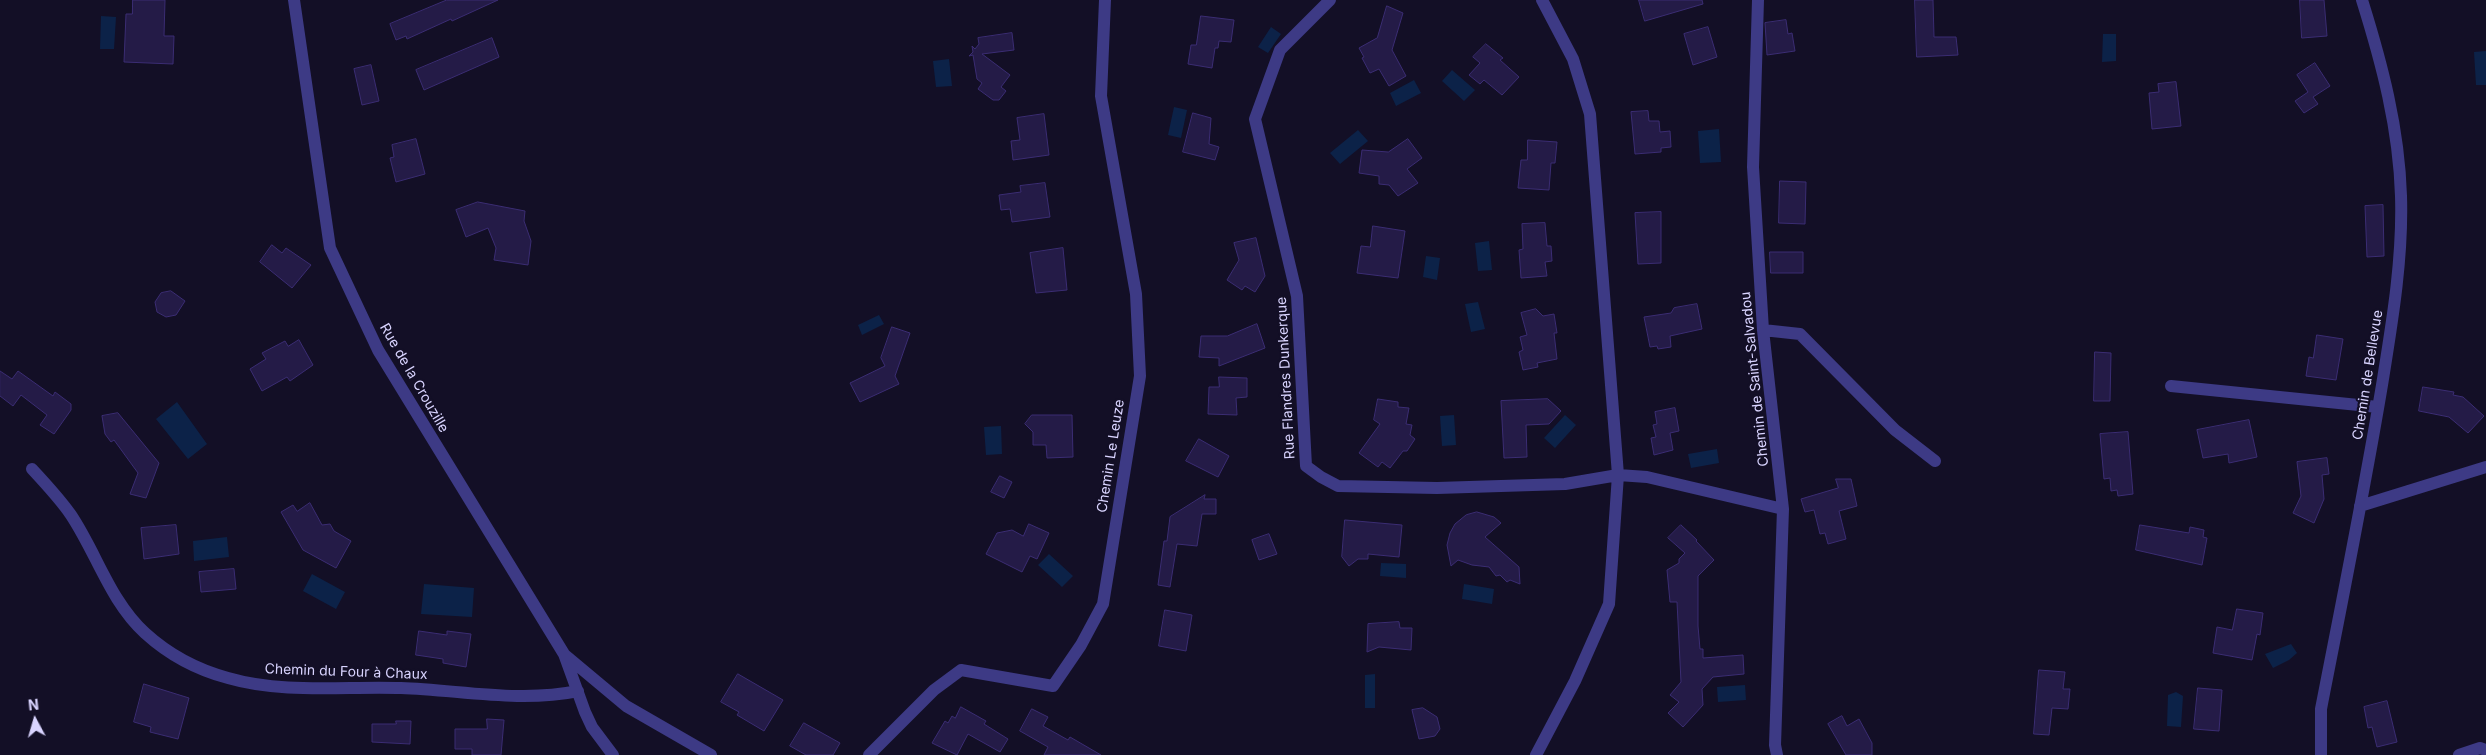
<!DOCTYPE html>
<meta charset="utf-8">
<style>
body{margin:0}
#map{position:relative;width:2486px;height:755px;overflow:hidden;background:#130f26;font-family:Inter,sans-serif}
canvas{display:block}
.north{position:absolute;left:10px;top:695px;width:50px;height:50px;-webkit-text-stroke:4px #130f26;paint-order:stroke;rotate:354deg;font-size:14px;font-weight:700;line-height:20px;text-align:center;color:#d9d4ff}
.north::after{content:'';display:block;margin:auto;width:18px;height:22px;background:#d9d4ff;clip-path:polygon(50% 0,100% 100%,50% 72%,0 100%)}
</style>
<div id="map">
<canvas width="2486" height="755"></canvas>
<div class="north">N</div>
</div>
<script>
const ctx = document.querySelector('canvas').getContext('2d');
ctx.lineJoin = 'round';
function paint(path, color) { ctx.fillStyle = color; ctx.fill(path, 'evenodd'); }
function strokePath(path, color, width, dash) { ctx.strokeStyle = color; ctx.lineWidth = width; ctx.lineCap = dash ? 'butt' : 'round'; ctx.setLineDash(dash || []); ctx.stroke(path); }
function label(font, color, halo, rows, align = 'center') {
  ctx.font = font + ' Inter,sans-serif'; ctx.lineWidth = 4.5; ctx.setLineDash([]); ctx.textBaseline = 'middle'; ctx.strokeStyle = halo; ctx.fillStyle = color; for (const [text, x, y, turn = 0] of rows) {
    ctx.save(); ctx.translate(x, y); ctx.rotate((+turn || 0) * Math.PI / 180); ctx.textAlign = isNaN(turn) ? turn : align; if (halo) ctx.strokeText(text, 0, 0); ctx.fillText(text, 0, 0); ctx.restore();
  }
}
paint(new Path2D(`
 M101,16L116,17L114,49H100Z
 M1271,27L1281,34L1268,53L1258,47Z
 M2103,34H2116V61L2102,62Z
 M2486,51V85H2476L2474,52Z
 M949,59L952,86L936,87L933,61Z
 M1452,70L1475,90L1464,101L1442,81Z
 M1414,80L1421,93L1396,106L1390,93Z
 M1174,107L1187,110L1181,138L1168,135Z
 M1719,129L1721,162L1700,163L1698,131Z
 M1358,130L1368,141L1340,164L1330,153Z
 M1489,241L1492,270L1478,271L1475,243Z
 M1426,256L1440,258L1437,280L1423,277Z
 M1478,302L1485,329L1471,332L1465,304Z
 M879,315L884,324L862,335L858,325Z
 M177,402L207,444L188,459L156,419Z
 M1454,415L1456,445L1442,446L1440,416Z
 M1565,415L1576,425L1555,448L1544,438Z
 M1001,426L1002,454L986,455L984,427Z
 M1717,449L1719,463L1691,468L1688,454Z
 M227,537L229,557L194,561L193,541Z
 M1049,554L1073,576L1062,587L1038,565Z
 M1381,563L1406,564V578L1380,576Z
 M312,574L345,592L336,609L303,591Z
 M424,584L474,588L472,617L421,614Z
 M1464,584L1494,589L1492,604L1462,599Z
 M2291,644L2297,653L2289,660L2273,668L2265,654Z
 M1375,674V708H1365V675Z
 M1745,685L1746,700L1718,702L1717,687Z
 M2176,692L2183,696L2181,727L2167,726L2168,695Z`), '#0c2248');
const building = new Path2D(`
 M133,0H165L164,36H174L173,64L124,62L126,14H132Z
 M447,0H498L452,21L451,19L407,39L406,36L396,40L390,24Z
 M1639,0H1702L1703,4L1645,21Z
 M1915,0H1933L1934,37H1956L1958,55L1917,57Z
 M2300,0H2324L2327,36L2302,38Z
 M1387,6L1403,13L1392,50L1406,76L1389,86L1379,69L1370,73L1362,58L1364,57L1359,48L1377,38Z
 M1201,16L1234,20L1231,42L1219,41L1218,48H1215L1212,68L1188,64L1191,45H1196Z
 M1786,20L1788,34L1792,33L1795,51L1767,55L1765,23Z
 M1708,27L1717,57L1693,65L1684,34Z
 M1012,33L1014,50L982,54L1010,75L1001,87L1006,91L999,100H993L978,89L982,83L977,79L973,55L969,56L973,52L972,46L975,49L979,44L978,38Z
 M492,38L499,57L424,90L416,70Z
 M1486,44L1503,58L1500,60L1519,77L1502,95L1484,80L1480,84L1469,75L1480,63L1473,57Z
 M2315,63L2330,86L2313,97L2318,104L2304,113L2295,101L2308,92L2297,75Z
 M371,65L379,101L362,105L354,69Z
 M2176,82L2181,126L2152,129L2149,93L2159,92L2158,84Z
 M1648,111L1649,121H1659L1660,132L1670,131L1671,147L1661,148V152L1635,154L1631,112Z
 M1193,113L1211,118L1209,144L1219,147L1215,160L1183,152Z
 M1044,114L1049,155L1013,160L1011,141L1020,140L1017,118Z
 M416,139L425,174L396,182L390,158L394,157L392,145Z
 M1408,139L1422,158L1407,169L1418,183L1398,196L1389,185L1379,184V176L1359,173L1362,150L1388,152Z
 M1528,140L1557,142L1555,163H1551L1549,190L1518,188L1521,160H1527Z
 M1780,181L1806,182L1805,224L1779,223Z
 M1045,183L1050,217L1012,222L1010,209L1001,210L999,195L1021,192L1020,186Z
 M478,202L525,211L524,221L531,241L528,265L494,260L496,248L488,228L466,237L456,210Z
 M2383,205L2384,256L2367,257L2365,206Z
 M1661,212V263L1638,264L1635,213Z
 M1545,223L1547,246H1551L1552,261L1545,262L1547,276L1521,278L1519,250L1523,249L1522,224Z
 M1373,226L1405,231L1398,278L1357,273L1361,246L1370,247Z
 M1256,238L1265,276L1255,292L1245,286L1242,290L1227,280L1239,260L1234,243Z
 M272,245L282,253L286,248L311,265L292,288L260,262Z
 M1063,248L1067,290L1036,293L1030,253Z
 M1770,252H1803V273H1771Z
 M171,291L185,301L176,315L166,317L157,312L155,302L161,293Z
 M1697,304L1702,329L1670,336L1671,347L1658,349L1657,346L1650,347L1644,317L1671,313L1674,308Z
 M1536,309L1543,316L1554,314L1557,333H1554L1557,359L1537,363L1538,367L1523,370L1519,352L1523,350L1520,337L1527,335L1521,313Z
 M1257,324L1265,348L1219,366V358L1199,357L1201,336H1227Z
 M892,327L910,333L895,376L899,384L860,402L850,383L885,366L881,358Z
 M2317,335L2343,339L2336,380L2306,376L2309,357L2313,358Z
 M299,340L313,365L290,381L287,377L262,391L250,369L266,359L262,353L285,341L288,346Z
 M2095,352L2111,353L2110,401H2094Z
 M0,371L12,379L18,371L53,396L55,392L71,404V410L54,434L40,425L47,415L21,395L13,406L0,396Z
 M1219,377L1247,378V397L1236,398L1237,415L1208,414L1209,387H1219Z
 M2423,387L2454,392L2453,395L2463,397L2484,416L2468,433L2449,417L2419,411Z
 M1378,399L1398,402V407L1409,408L1406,424L1412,425L1410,435L1415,439L1407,451H1403L1390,468L1382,462L1378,467L1359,453L1380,424L1374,420Z
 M1548,399L1561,411L1549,424L1526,425L1527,457L1504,458L1501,401Z
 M1675,408L1679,431L1670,433L1673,450L1654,455L1651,438L1656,437L1653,425L1657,424L1655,412Z
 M118,413L159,463L146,498L130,494L138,473L114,440L111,442L105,434L102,416Z
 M1032,415H1072L1073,457L1047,458L1046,445H1033V432L1025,424Z
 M2249,420L2257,457L2229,463L2228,454L2203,458L2197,430Z
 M2128,432L2133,494L2118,496L2117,490L2111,491L2110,478L2104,479L2100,434Z
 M1199,439L1229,456L1218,477L1186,461Z
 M2327,458L2329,474L2322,475L2324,499L2314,523L2293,513L2301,496L2297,462Z
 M1000,476L1012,482L1004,498L991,492Z
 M1836,479H1851L1857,506L1839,511L1846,539L1828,544L1825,533L1820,534L1814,510L1805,512L1801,499L1838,488Z
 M1205,495L1204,499H1216V514H1202L1197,546L1177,544L1170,587L1158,585L1164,541H1167L1170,517Z
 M310,503L322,525L330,524L334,531L351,541L336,568L303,550L281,512L293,505L297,511Z
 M1477,512L1494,517L1501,523L1485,537L1519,567L1520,584L1510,580L1507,582L1500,575L1496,576L1489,567L1472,565L1458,560L1451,566L1447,545L1450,533L1455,524L1466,515Z
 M1345,520L1402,525L1399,557L1368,554V559H1358L1349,566L1342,557Z
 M1029,524L1049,533L1037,559L1030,556L1022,572L986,554L997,533L1012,530L1023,536Z
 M176,525L179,554L144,559L141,528Z
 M1681,525L1697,540L1696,541L1714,560L1698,576V626L1700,649H1703V658L1743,655L1744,674L1713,677L1702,689L1703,705L1683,727L1668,713L1679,702L1670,695L1681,682L1677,602H1670L1667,570L1679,563V559L1685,553L1668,538Z
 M2140,525L2189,533L2190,527L2204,530L2203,537L2207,538L2202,565L2136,550Z
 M1269,534L1277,554L1259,560L1252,540Z
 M234,569L236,589L201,592L199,572Z
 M2237,609L2263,613L2260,635L2257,634L2252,660L2213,653L2217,627L2232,630Z
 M1165,610L1192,615L1186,651L1159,646Z
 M1399,622L1400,628H1412L1411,650L1379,647L1367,652L1368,624Z
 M419,631L447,635V631L471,634L466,667L443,663V659L416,655Z
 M2039,670L2065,672L2063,689H2070L2068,709L2052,708L2049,735L2034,734Z
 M738,674L783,700L764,731L737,715L739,712L721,702Z
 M144,684L189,698L178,739L150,732L151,727L134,722Z
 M2198,688L2222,690L2219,731L2194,729Z
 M2387,701L2397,742L2377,747L2372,727L2368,728L2364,707Z
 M961,707L986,721L984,724L1008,739L1000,752L968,734L957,755L932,743L945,721L948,723L952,716L955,718Z
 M1423,708L1437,717L1440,729L1435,736L1419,739L1412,710Z
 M1032,709L1048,717L1043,726L1068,740L1070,737L1101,755H1044L1048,747L1020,731Z
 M1842,716L1847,726L1859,719L1872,743V755H1846L1828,724Z
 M487,719L504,720L501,755H472V749H455V729H487Z
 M396,721H411L410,744L372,742V724H396Z
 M804,723L840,743L833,755H806L790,746Z`);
paint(building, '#241b47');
strokePath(building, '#3b2d73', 1);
strokePath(new Path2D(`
 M294,0L330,248L378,350L564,654L585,712L592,727L613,755
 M1330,0L1280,50L1255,119L1297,296L1306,466L1321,477L1338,486L1437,488L1565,484L1618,475L1647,477L1783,509
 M1758,0L1753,167L1763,330L1783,509L1775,745L1777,755
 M1763,330L1800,334L1895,430L1935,461
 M2171,386L2378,407
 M32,469C46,484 60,499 71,515C97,554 110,601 145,633C168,654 198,670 228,678C283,694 344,686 401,688C460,690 520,703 578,691
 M2360,506L2486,467
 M565,655L626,706L711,755
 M869,755L934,690L961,670L1053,686L1081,645L1103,604L1140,376L1136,294L1101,96L1105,0
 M1536,755L1575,681L1609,604L1618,475L1590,114L1573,59L1542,0
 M2321,755V709C2342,601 2364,493 2382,385C2392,323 2403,259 2401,196C2399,128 2382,64 2362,0
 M2459,755L2480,748L2486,750`), '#3d3a85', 12);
label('14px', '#d9d4ff', '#130f26', [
 ["Chemin de Bellevue",2368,375,-81],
 ["Rue de la Crouzille",414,378,60],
 ["Rue Flandres Dunkerque",1286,378,-93],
 ["Chemin de Saint-Salvadou",1755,379,-96],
 ["Chemin Le Leuze",1111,456,-81],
 ["Chemin du Four à Chaux",346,672,2]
]);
</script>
